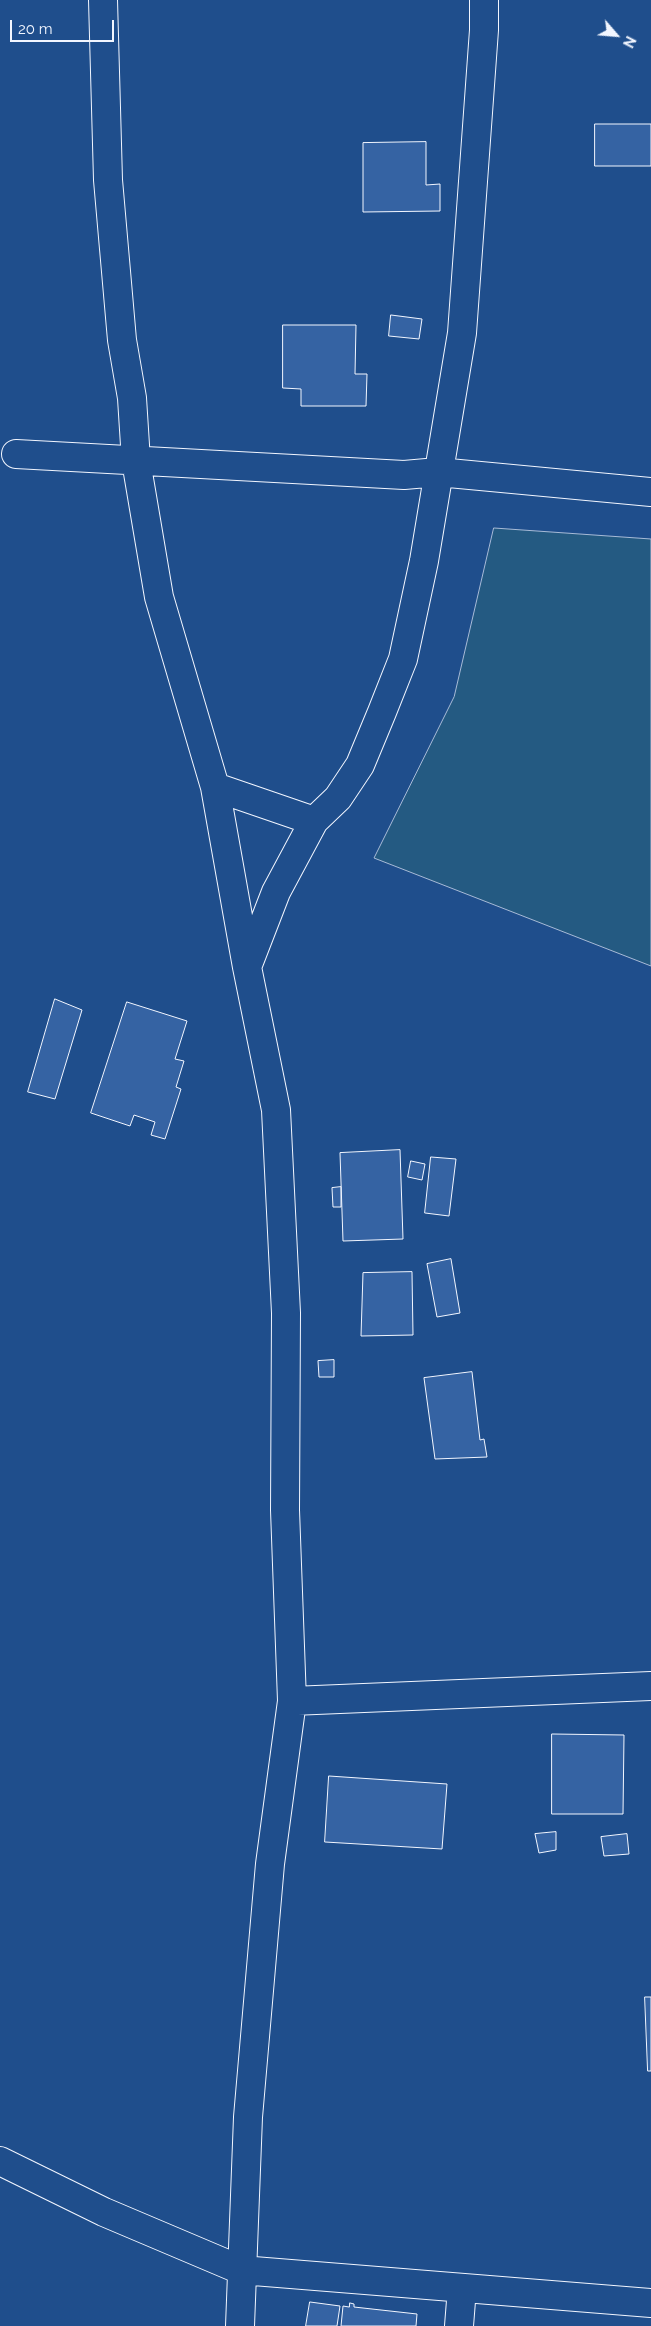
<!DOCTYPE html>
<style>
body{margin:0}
#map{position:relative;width:651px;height:2326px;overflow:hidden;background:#1f4e8c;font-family:Raleway,sans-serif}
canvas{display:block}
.north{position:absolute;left:591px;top:10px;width:50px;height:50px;-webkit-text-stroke:4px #1f4e8c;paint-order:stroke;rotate:117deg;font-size:14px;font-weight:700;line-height:20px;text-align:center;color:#f2f6ff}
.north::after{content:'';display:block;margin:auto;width:18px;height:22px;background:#f2f6ff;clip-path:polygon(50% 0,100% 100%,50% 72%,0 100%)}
.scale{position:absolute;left:10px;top:20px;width:104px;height:22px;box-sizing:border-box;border:2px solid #f2f6ff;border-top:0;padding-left:6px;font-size:15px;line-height:18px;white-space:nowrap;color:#f2f6ff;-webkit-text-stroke:4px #1f4e8c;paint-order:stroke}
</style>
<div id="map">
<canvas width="651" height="2326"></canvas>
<div class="north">N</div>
<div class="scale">20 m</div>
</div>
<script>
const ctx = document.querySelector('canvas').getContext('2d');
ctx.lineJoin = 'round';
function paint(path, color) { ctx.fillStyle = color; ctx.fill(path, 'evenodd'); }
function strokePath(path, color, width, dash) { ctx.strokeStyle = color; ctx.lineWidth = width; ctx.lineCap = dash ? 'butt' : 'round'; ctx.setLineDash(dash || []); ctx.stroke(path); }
const green = new Path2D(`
 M494,528L651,539V966L374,858L454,697Z`);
paint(green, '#245a82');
strokePath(green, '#a8bbd7', 1);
const building = new Path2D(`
 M595,124H651V166H595Z
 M426,142V185L440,184V211L363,212V143Z
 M391,315L422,319L419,339L389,336Z
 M283,325H356L355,374H367L366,406H301V389L283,388Z
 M55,999L82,1010L55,1099L28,1092Z
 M127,1002L187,1021L175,1059L184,1061L176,1087L181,1089L165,1139L151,1135L155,1122L134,1115L130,1126L91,1113Z
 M400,1150L403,1239L343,1241L340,1153Z
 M431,1157L456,1159L449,1216L425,1213Z
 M411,1161L425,1164L422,1180L408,1177Z
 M341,1187V1207H333L332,1188Z
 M451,1259L460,1313L437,1317L427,1264Z
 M412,1272L413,1335L361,1336L363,1273Z
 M334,1360V1377H319L318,1361Z
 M472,1372L480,1440L484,1439L487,1457L435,1459L424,1378Z
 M552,1734L624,1735L623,1814H552Z
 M329,1776L447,1784L442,1849L325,1842Z
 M556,1832V1850L539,1853L535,1834Z
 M627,1834L629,1854L604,1856L601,1837Z
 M645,1997H651V2071H648Z
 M310,2302L340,2306L337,2326H306Z
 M350,2303L354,2304V2307L417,2314L416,2326H341L343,2306L349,2307Z`);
paint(building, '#3563a3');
strokePath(building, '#f2f6ff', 1);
const minor = new Path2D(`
 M103,0L108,180L122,340L132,398L136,461L159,597L215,787L247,967L276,1110L286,1313L285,1510L292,1701L270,1864L248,2117L240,2326
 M16,454L404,475L438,472L651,492
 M215,787L314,821L338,798L360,765L382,712L403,659L424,561L462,333L484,30V0
 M247,967L276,892L314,821
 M292,1701L651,1686
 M0,2161L104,2212L241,2270L651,2303
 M459,2326L462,2288`);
strokePath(minor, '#f2f6ff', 30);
strokePath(minor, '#1f4e8c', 28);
</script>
